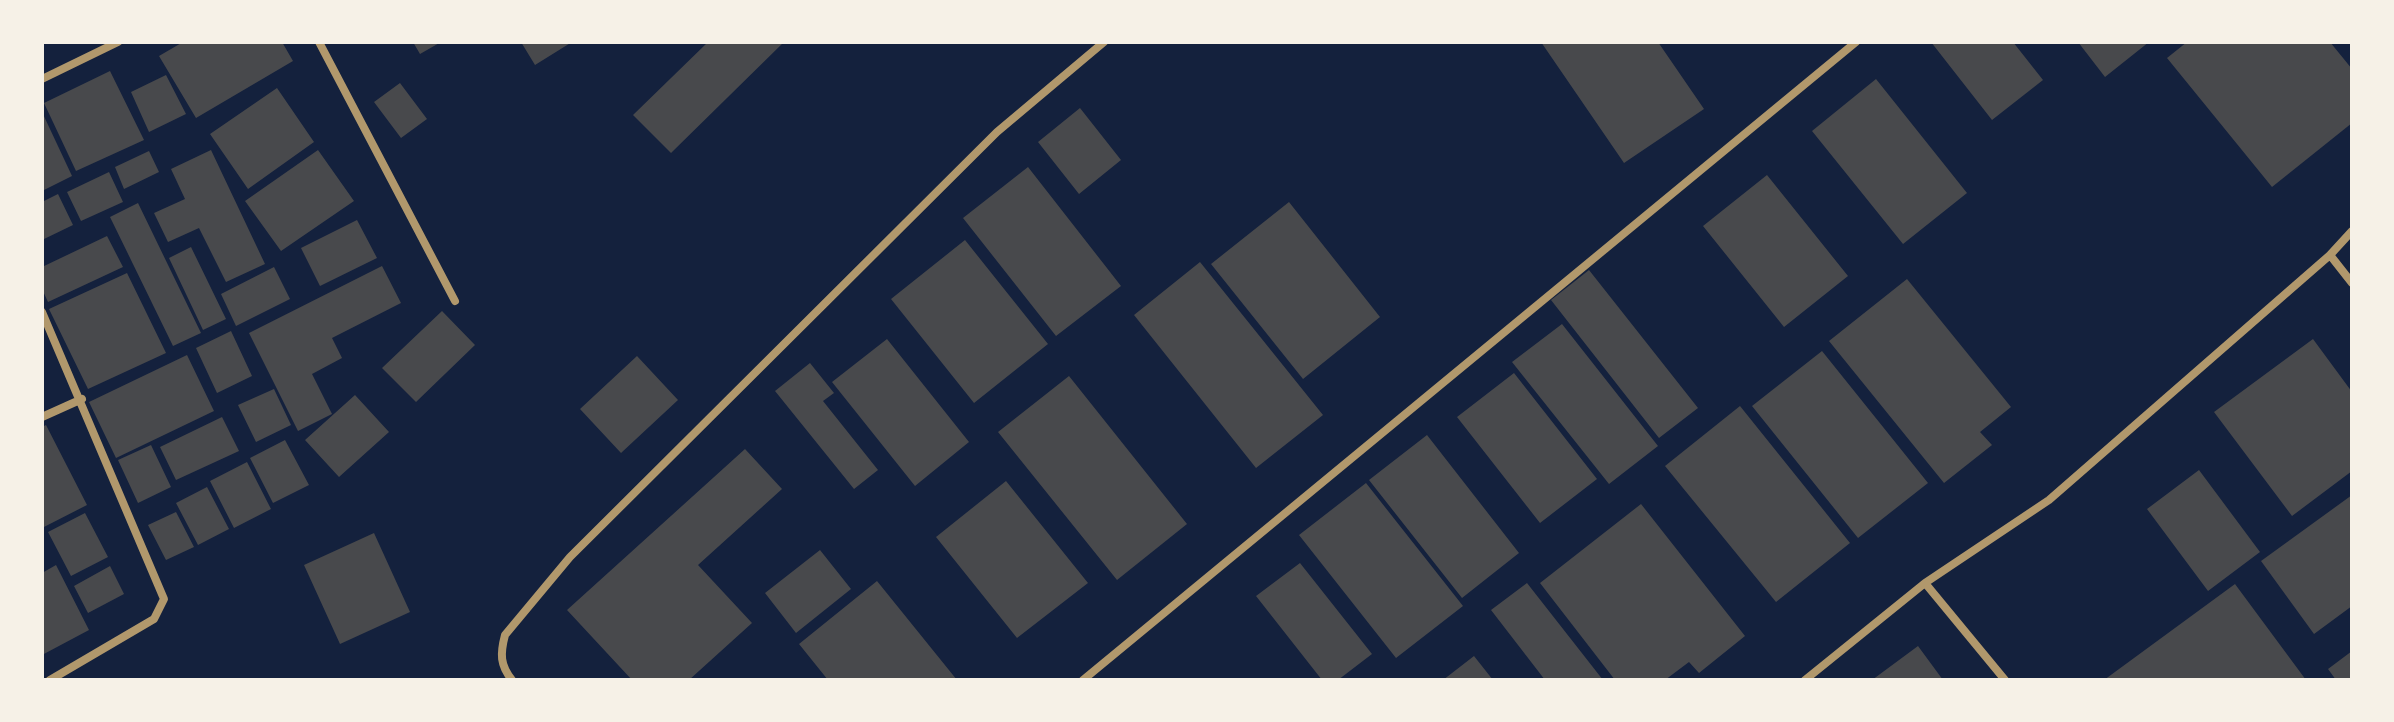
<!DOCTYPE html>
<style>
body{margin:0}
#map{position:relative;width:2394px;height:722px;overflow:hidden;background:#14213d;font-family:Karla,sans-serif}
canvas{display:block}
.frame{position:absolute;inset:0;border:44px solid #f6f1e7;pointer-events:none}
</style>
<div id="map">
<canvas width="2394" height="722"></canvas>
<div class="frame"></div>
</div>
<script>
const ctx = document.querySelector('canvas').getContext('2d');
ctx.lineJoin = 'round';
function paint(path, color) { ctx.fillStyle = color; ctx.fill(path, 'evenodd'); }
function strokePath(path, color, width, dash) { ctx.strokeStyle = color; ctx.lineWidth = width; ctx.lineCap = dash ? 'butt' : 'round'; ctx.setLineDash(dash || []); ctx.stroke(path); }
paint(new Path2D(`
 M183,42H282L293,61L196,118L159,56Z
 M413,42H441L420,54Z
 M521,42H572L535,65Z
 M708,42H784L671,153L633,115Z
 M1541,42H1658L1704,109L1624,163Z
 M1931,42H2013L2043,80L1992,120Z
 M2078,42H2149L2105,77Z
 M2187,42H2330L2352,69V123L2272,187L2167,58Z
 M110,71L144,140L76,171L44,103Z
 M166,75L186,114L149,132L131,92Z
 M1876,79L1967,193L1903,244L1812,131Z
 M400,83L427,119L401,138L374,102Z
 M277,88L314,142L248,189L210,134Z
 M1080,108L1121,160L1079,194L1038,142Z
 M42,112L72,176L42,191Z
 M211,150L265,264L226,282L199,228L168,242L154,213L185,199L171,169Z
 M318,150L354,201L281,251L245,201Z
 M149,151L159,172L124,189L115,167Z
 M1028,167L1121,286L1056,336L963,218Z
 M109,172L123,202L81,221L67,192Z
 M1767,175L1848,276L1784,327L1703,226Z
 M58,194L73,225L42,240V202Z
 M1289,202L1380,317L1303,379L1211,264Z
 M138,203L201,333L173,346L110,217Z
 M357,220L377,258L320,286L301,248Z
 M107,236L123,267L48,302L42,289V267Z
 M965,240L1048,344L974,403L891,299Z
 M191,247L226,319L203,330L169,258Z
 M1200,262L1323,415L1256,468L1134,315Z
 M382,266L401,303L332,338L342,358L312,374L332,414L298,431L249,333Z
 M274,267L290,299L236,326L221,294Z
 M1589,270L1698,408L1659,438L1551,300Z
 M127,273L166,353L88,389L49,309Z
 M1907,279L2011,407L1980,432L1992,445L1944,483L1829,341Z
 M442,311L475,345L416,402L382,368Z
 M1562,324L1658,446L1609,484L1512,362Z
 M231,331L252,376L217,393L196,348Z
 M887,339L969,442L915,486L832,382Z
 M2313,339L2352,392V471L2292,516L2214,412Z
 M1822,351L1928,483L1858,538L1752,406Z
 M187,355L214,411L116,458L89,402Z
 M637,356L678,400L621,453L580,409Z
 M810,363L834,393L823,401L878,470L854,489L775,391Z
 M1514,373L1597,479L1540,523L1457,417Z
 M1069,376L1187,524L1117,580L998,432Z
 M274,389L291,425L256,442L238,405Z
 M355,395L389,432L339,477L305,440Z
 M1740,406L1850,543L1776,602L1665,466Z
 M222,417L239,451L176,480L160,447Z
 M46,425L87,505L42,528V427Z
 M1427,435L1519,553L1462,598L1369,480Z
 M285,440L309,485L273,503L250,458Z
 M151,445L171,487L138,503L118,460Z
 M745,449L782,489L698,565L752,623L689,680H632L567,610Z
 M247,462L271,509L234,528L210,481Z
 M2199,470L2260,552L2208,591L2147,509Z
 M1006,481L1088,583L1017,638L936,537Z
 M1366,483L1463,606L1396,658L1299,535Z
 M207,487L229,529L198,545L176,503Z
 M2352,495V606L2314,634L2261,561Z
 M1641,504L1745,636L1699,673L1689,662L1665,680H1615L1540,583Z
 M176,512L194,547L166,560L148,525Z
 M85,513L108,557L71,576L48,532Z
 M374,533L410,612L340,644L304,565Z
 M820,550L851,589L796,633L765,593Z
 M1300,563L1372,654L1338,680H1322L1256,596Z
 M56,565L89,630L42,655V573Z
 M110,566L124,594L88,613L74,586Z
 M877,581L957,680H828L799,644Z
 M1527,583L1603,680H1545L1491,610Z
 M2235,584L2306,680H2104Z
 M1918,646L1943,680H1872Z
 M2352,651V680H2336L2328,669Z
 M1474,656L1493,680H1443Z`), '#48494c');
strokePath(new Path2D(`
 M319,42L455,301
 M42,79L118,42
 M2330,255L2352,283
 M42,312L164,599L154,619L50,680
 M42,417L82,399
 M1925,583L2005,680
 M512,680C500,665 500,654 505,635L570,557L997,132L1104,42
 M1083,680L1856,42
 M1805,680L1925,583L2049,500L2330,255L2352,231`), '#b1986c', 8);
</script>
